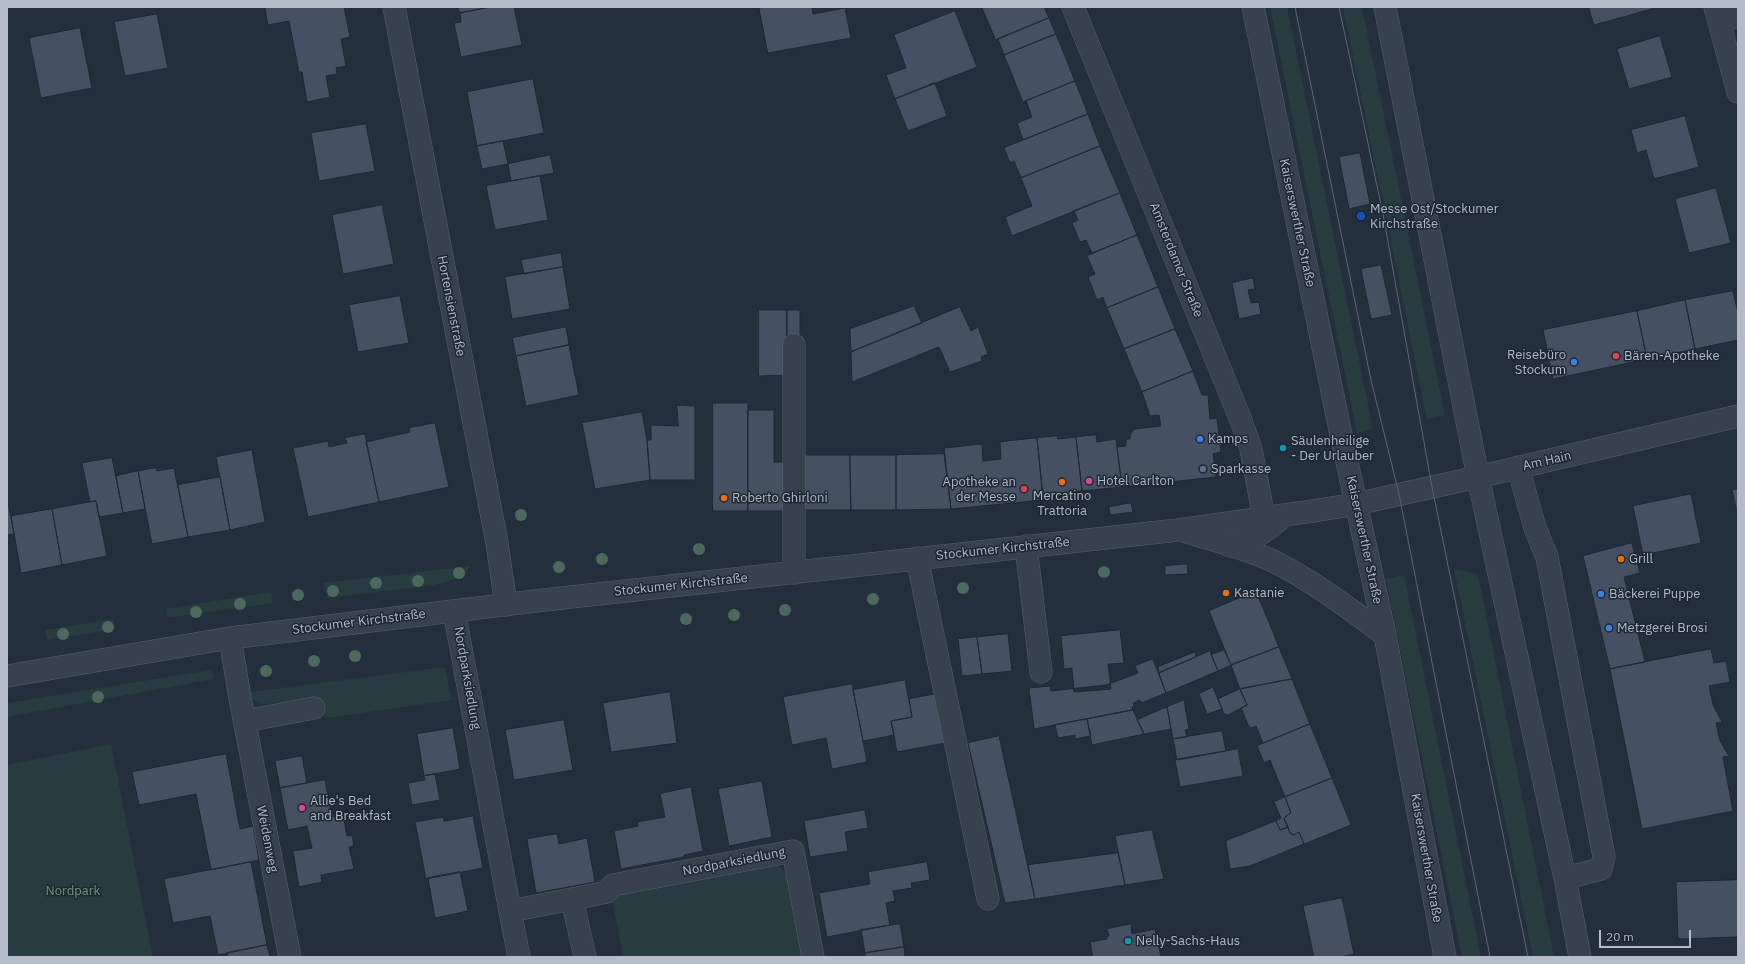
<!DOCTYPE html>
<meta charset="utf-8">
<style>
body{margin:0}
#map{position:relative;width:1745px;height:964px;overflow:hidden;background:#242f3e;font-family:"IBM Plex Sans",sans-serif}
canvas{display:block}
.frame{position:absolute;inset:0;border:8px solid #b4bcc9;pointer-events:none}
.scale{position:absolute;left:1599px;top:930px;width:92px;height:18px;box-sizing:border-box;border:2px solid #b4bcc9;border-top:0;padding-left:5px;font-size:12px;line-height:14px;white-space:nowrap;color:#b4bcc9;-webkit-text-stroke:3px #1d2633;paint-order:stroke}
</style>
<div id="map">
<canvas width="1745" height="964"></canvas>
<div class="frame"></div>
<div class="scale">20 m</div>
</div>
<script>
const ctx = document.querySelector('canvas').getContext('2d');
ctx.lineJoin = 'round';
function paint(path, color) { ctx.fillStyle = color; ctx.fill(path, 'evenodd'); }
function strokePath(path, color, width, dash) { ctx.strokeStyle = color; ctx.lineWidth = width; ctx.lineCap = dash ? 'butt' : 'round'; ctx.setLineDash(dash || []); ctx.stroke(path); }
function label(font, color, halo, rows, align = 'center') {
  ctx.font = font + ' "IBM Plex Sans",sans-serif'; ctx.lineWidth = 3; ctx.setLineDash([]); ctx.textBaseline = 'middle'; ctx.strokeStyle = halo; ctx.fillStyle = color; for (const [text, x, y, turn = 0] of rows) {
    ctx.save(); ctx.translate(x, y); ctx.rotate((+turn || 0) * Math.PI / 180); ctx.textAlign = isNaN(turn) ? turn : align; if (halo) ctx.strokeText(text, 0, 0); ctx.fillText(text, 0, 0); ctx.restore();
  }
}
paint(new Path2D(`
 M1270,7H1287L1373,429L1357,433Z
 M1343,7H1362L1445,415L1427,419Z
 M471,566L461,577L434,585L327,598L324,583Z
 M1454,569L1478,574L1554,957H1533Z
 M1404,575L1481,957H1462L1386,579Z
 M271,592L273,603L167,618L166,609Z
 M114,619L115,629L47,640L45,630Z
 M445,667L452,700L327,718L318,708L300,702L263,704L252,699L250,692Z
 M211,670L214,679L7,717V703Z
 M111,744L153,957H7V765Z
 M779,865L786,875L802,957H623L612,899L618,892Z`), '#263c3f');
const building = new Path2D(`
 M265,7H344L350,37L341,39L346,66L336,68L337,74L326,76L330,97L307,102L302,72H299L289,21L268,25Z
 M458,7H491L460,13Z
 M491,7H514L522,45L461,57L454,23L461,22L460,13Z
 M759,7H812L813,14L845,8L851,38L768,53Z
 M982,7H1044L1049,18L996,40Z
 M1589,7H1652V9L1594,25Z
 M955,11L977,67L895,99L886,75L906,68L894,35Z
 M157,14L168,68L125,76L114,22Z
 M1049,18L1056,34L1004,55L998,39Z
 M80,28L92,88L41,98L29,38Z
 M1056,34L1075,81L1023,102L1004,55Z
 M1660,36L1672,77L1629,89L1617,49Z
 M533,79L544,133L477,146L467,92Z
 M1075,81L1088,114L1023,140L1017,123L1032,117L1026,101Z
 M935,83L947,116L908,131L895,99Z
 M1088,114L1100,146L1021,178L1014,161L1010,163L1004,148Z
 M1685,116L1699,167L1654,179L1646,150L1637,153L1631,130Z
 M366,124L375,171L319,181L311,133Z
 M503,141L508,164L482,169L477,146Z
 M1100,146L1120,193L1012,236L1005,217L1032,206L1021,178Z
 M1360,153L1370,204L1349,209L1339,157Z
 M550,155L554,173L511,181L508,164Z
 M540,176L548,220L495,230L486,186Z
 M1716,188L1731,243L1689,253L1675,199Z
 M1120,193L1137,235L1092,253L1086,240L1080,242L1072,223L1078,220L1074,211Z
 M382,205L394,264L343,274L332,215Z
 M1137,235L1158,287L1107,308L1103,297L1097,300L1088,277L1095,274L1087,256Z
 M561,253L563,267L524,274L521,260Z
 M1381,265L1392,315L1371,319L1361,269Z
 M563,267L570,309L512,319L505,277Z
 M1253,278L1255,289L1248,290L1249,294L1251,303L1259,302L1261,314L1239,319L1232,283Z
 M1158,287L1175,329L1124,349L1107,308Z
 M1733,291L1738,313V340L1695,349L1685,300Z
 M400,296L409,343L358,352L349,305Z
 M1685,300L1695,349L1647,359L1637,311Z
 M914,306L922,323L851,352L850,329Z
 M960,307L971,331L978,327L988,354L981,357L982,361L950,372L939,347L852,382L851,352Z
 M759,310H787V375L759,376Z
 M787,310H800V338H787Z
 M1637,311L1647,359L1553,379L1543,330Z
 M566,327L569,345L516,356L512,338Z
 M1175,329L1193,371L1142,392L1124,349Z
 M569,345L579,395L526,406L516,356Z
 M1193,371L1202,395H1208L1210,419L1217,418L1221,452L1213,454L1216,477L1122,487L1117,447L1126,446V439H1130V435L1134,429L1161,426L1159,415L1150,416L1142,392Z
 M713,403H748V511H713Z
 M677,405L695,406V480H650L647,440H651V425L678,426Z
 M748,410H774V462H785V511H748Z
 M642,412L647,440L650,480L595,489L582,423Z
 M435,423L449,487L379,502L366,442L410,432L409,428Z
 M365,434L379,502L308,517L293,448L328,441L329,447L347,443L345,438Z
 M1096,435L1097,442L1116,439L1122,487L1082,491L1076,437Z
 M1057,436L1058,439L1076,437L1082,491L1043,495L1037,438Z
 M1037,438L1043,500L951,509L944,448L982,444L983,461L1001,459L1000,442Z
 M252,450L265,522L230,530L216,457Z
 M944,454L951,509L896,510V455Z
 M802,455H850L851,510H802Z
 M850,455H896V510H851Z
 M112,458L123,513L99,517L96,501L90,502L82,463Z
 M156,468L157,471L174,468L188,537L152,544L138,471Z
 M138,471L145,509L123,513L116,476Z
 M220,477L230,530L188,537L178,485Z
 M1738,489V516L1732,490Z
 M1691,494L1701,543L1643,555L1633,506Z
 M7,496L14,534L7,535Z
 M96,501L107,556L62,565L52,509Z
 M1131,503L1133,512L1110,515L1109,507Z
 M52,509L62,565L21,573L11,516Z
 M1632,543L1640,573L1624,577L1645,662L1610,669L1583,556Z
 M1187,564L1188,574L1165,575V566Z
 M1256,591L1279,647L1231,665L1209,611Z
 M1120,630L1124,663L1108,664L1111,689L1074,692L1072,668L1064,669L1061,636Z
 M1008,634L1012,671L982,674L977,637Z
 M977,637L982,674L962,676L958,639Z
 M1279,647L1292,679L1240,689L1231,665Z
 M1711,649L1714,663L1726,661L1730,682L1709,686L1713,705L1722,722L1716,723L1720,741L1729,756L1723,757L1733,811L1642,829L1610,669Z
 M1224,650L1231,665L1218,671L1211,655Z
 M1210,651L1218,671L1166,693L1159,673Z
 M1195,652L1196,657L1159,673L1158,667Z
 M1153,659L1166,693L1142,703L1140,700L1133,703L1134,706L1132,707L1133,710L1034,729L1029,688L1050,686L1051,691L1106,685L1138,673L1135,666Z
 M1292,679L1310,724L1263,743L1256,726L1252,728L1249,727L1241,708L1247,705L1240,689Z
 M905,680L912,717L891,721L894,735L863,741L853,690Z
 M852,684L867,762L832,769L826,738L792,745L783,697Z
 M1213,687L1222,709L1207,714L1199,694Z
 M1240,689L1247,705L1228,715L1224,714L1218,699Z
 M670,692L677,743L611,752L603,703Z
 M936,694L945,743L897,752L891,721L912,717L909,699Z
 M1184,700L1189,729L1185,730L1187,737L1173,739L1167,707Z
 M1167,707L1171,729L1144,734L1137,720Z
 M1133,710L1144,734L1092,745L1087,719Z
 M1087,719L1091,736L1075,739V735L1058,738L1055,725Z
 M564,720L573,770L514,780L505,730Z
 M1310,724L1332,778L1285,797L1270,760L1264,763L1257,746Z
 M453,728L460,769L424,776L417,734Z
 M1222,731L1226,751L1177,760L1173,739Z
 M999,736L1035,899L1005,903L968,743Z
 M1238,749L1243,776L1180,787L1175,760Z
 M226,754L240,829L253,826L259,860L211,870L196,794L139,805L132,772Z
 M302,756L307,783L280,788L275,761Z
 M435,774L440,800L412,805L408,783L425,780L424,776Z
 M1332,778L1351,825L1304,844L1299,832L1294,835L1290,833L1284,819L1286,816L1291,813L1285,797Z
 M325,780L332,817L343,814L347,836L352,835L354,846L349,847L354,869L321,875L322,882L299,887L293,851L312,848L307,826L288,830L280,788Z
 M762,781L772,837L729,846L718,789Z
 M691,787L703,851L684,855V857L621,869L614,831L638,826L637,822L665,817L660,794Z
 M1285,797L1291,813L1286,816L1284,819L1288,827L1280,830L1276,821L1281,818L1274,802Z
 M865,810L868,828L845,832L848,851L810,857L804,821Z
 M473,816L483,868L426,879L415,822L443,817L444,821Z
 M1276,821L1280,830L1288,827L1290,833L1294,835L1299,832L1304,844L1250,866L1230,869L1226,841Z
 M1152,830L1164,879L1125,885L1115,836Z
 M557,834L559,844L587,838L595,882L536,893L527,839Z
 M1118,853L1125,885L1035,899L1028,865Z
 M251,862L267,945L218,955L210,916L173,923L164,879Z
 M927,862L930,880L911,883L912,888L893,891L895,901L886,903L890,925L827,937L819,893L870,884L868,872Z
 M460,872L468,911L435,918L428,878Z
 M1738,880V937L1678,939L1676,882Z
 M1342,898L1354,954L1341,957H1314L1303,906Z
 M900,924L904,947L865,953L861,930Z
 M1131,924L1132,934L1155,929L1161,957H1093L1090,942L1107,939L1106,937L1109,936L1107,929Z
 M267,945L270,957H228L227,953Z
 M904,947L905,957H865V953Z`);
paint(building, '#455162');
strokePath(building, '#1f2835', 1);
const minor = new Path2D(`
 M394,7L497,543L506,605
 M1073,7L1240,418L1251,449L1264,518
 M1253,7L1340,430L1385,635L1445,957
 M1385,7L1478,477L1565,878L1580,957
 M1715,7L1738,92
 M1719,22L1738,16
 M1518,467L1535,528L1547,557L1604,857L1601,869L1565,878
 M1184,531C1215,541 1249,549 1279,564C1317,584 1351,610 1385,635
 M1026,546L1041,672
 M1230,546C1254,540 1267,531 1285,515
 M917,558L988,899
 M794,573V345
 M454,611L510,911
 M230,638L240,698L290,957
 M7,676L230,638L544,600L1178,530L1313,511L1356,504L1478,477L1738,416
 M245,721L314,708
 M519,957L510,911L572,899
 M585,957L572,899L607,892L613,885L793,851L813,957`);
strokePath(minor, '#565f6c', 23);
strokePath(minor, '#38414e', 22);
strokePath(new Path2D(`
 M1295,7L1371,380L1399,494L1490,957
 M1339,7L1383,214L1432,487L1528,957`), '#5a6575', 1);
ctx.fillStyle = '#4b6a5d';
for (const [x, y] of [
 [521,515],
 [699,549],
 [602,559],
 [559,567],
 [1104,572],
 [459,573],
 [418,581],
 [376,583],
 [963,588],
 [333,591],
 [298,595],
 [873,599],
 [240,604],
 [785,610],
 [196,612],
 [734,615],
 [686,619],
 [108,627],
 [63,634],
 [355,656],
 [314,661],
 [266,671],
 [98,697]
]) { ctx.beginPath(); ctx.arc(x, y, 6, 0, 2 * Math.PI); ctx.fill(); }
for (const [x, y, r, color] of [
 [1361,216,5,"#1a4fb4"],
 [1616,356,4,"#e0444e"],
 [1574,362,4,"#3f7fe0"],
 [1200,439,4,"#3f7fe0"],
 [1283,448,4,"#0f9aa8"],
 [1203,469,4,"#5c6f8a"],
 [1089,481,4,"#d1479c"],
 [1062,482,4,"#e8710a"],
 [1024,489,4,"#e0444e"],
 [724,498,4,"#e8710a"],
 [1621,559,4,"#e8710a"],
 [1226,593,4,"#e8710a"],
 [1601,594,4,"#3f7fe0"],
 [1609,628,4,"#3f7fe0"],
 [302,808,4,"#d1479c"],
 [1128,941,4,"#0f9aa8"]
]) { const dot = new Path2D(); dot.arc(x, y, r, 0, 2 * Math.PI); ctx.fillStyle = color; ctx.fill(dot); strokePath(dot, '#1d2633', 1.5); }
label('13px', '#b4bcc9', '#1d2633', [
 ["Messe Ost/Stockumer",1370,209],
 ["Kirchstraße",1370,224],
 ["Reisebüro",1566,355,"right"],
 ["Stockum",1566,370,"right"],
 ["Bären-Apotheke",1624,356],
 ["Kamps",1208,439],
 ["Säulenheilige",1291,441],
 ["- Der Urlauber",1291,456],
 ["Sparkasse",1211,469],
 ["Hotel Carlton",1097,481],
 ["Apotheke an",1016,482,"right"],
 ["der Messe",1016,497,"right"],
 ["Mercatino",1062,496,"center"],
 ["Trattoria",1062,511,"center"],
 ["Roberto Ghirloni",732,498],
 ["Grill",1629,559],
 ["Kastanie",1234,593],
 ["Bäckerei Puppe",1609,594],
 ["Metzgerei Brosi",1617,628],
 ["Allie's Bed",310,801],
 ["and Breakfast",310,816],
 ["Nelly-Sachs-Haus",1136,941]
], 'left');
label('13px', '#b4bcc9', '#1d2633', [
 ["Kaiserswerther Straße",1297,223,78],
 ["Amsterdamer Straße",1176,260,68],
 ["Hortensienstraße",451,306,79],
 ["Am Hain",1547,461,-13],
 ["Kaiserswerther Straße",1364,540,78],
 ["Stockumer Kirchstraße",1003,549,-6],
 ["Stockumer Kirchstraße",681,585,-6],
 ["Stockumer Kirchstraße",359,622,-7],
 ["Nordparksiedlung",467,678,80],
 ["Weidenweg",267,839,79],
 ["Kaiserswerther Straße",1426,858,80],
 ["Nordparksiedlung",734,862,-11]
]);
label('13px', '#6b9a76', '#1d2633', [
 ["Nordpark",73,891]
]);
</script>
